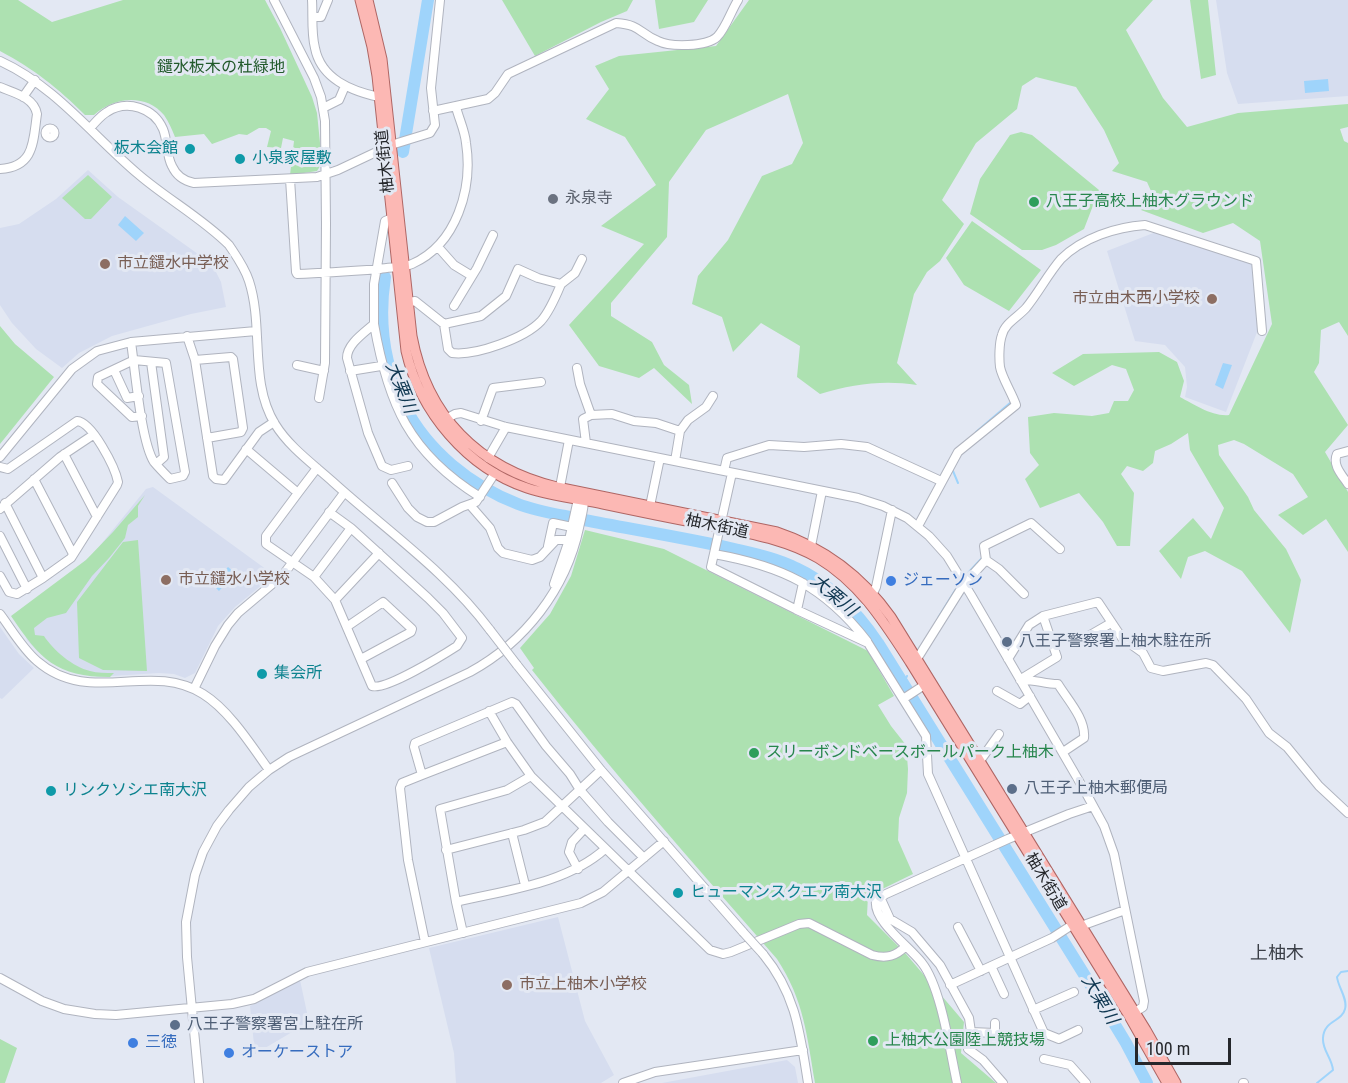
<!DOCTYPE html>
<meta charset="utf-8">
<style>
body{margin:0}
#map{position:relative;width:1348px;height:1083px;overflow:hidden;background:#e3e8f3;font-family:"Roboto Condensed",sans-serif}
canvas{display:block}
.scale{position:absolute;left:1135px;top:1038px;width:96px;height:27px;box-sizing:border-box;border:3px solid #25272b;border-top:0;padding-left:8px;font-size:18px;line-height:21px;white-space:nowrap;color:#25272b;-webkit-text-stroke:4px #e3e8f3;paint-order:stroke}
</style>
<div id="map">
<canvas width="1348" height="1083"></canvas>
<div class="scale">100 m</div>
</div>
<script>
const ctx = document.querySelector('canvas').getContext('2d');
ctx.lineJoin = 'round';
function paint(path, color) { ctx.fillStyle = color; ctx.fill(path, 'evenodd'); }
function strokePath(path, color, width, dash) { ctx.strokeStyle = color; ctx.lineWidth = width; ctx.lineCap = dash ? 'butt' : 'round'; ctx.setLineDash(dash || []); ctx.stroke(path); }
function label(font, color, halo, rows, align = 'center') {
  ctx.font = font + ' "Roboto Condensed","Noto Sans JP",sans-serif'; ctx.lineWidth = 6; ctx.setLineDash([]); ctx.textBaseline = 'middle'; ctx.strokeStyle = halo; ctx.fillStyle = color; for (const [text, x, y, turn = 0] of rows) {
    ctx.save(); ctx.translate(x, y); ctx.rotate((+turn || 0) * Math.PI / 180); ctx.textAlign = isNaN(turn) ? turn : align; if (halo) ctx.strokeText(text, 0, 0); ctx.fillText(text, 0, 0); ctx.restore();
  }
}
paint(new Path2D(`
 M1216,0H1348V96L1238,104L1227,73Z
 M88,170L118,197L205,259L215,270L221,282L226,307L191,314L112,336L79,353L62,368L36,349L12,323L0,305V228L19,224L56,199Z
 M1156,232L1253,263L1259,327L1226,412L1185,397L1187,387L1185,367L1165,345L1135,341L1107,251Z
 M153,487L274,575L235,607L218,626L195,673L185,678L174,674L159,673L97,677L38,652L27,640L25,634L57,584L94,553L146,489Z
 M0,627L19,654L34,668L2,699L0,698Z
 M558,917L585,1021L614,1075L601,1083H456L454,1053L429,948Z
 M300,980L309,1022L255,1054L250,1006Z
 M787,1060L795,1067L798,1083H662Z`), '#d6ddef');
paint(new Path2D(`
 M0,0H18L52,22L123,0H265L280,28L312,97L317,113L322,163L317,171L290,175L294,141L283,138L281,148L267,147L271,131L266,128H259L247,135L239,134L212,144L204,134L175,137C172,130 169,122 164,115C146,93 113,97 94,115H85C58,88 34,69 0,51Z
 M502,0H633L627,11L601,22L535,56Z
 M655,0H708L694,22L659,29Z
 M749,0H1153L1126,30L1163,98L1187,127L1238,113L1348,104V127L1340,129L1344,141L1348,143V336L1339,322L1321,330L1319,363L1314,372L1348,425L1325,452L1348,492V552L1326,519L1303,535L1278,515L1308,497L1293,474L1244,444L1234,440L1218,445L1219,455L1248,497L1254,510L1286,549L1301,580L1290,633L1242,571L1205,551L1188,557L1181,579L1159,551L1193,518L1211,539L1224,508L1190,450L1188,433L1171,444L1155,451L1153,463L1143,471L1127,466L1121,474L1134,493L1130,546H1117L1103,522L1079,493L1040,508L1025,479L1039,465L1030,453L1028,417L1054,413L1092,416L1109,413L1114,401H1128L1134,390L1126,369L1112,365L1074,386L1052,373L1083,354L1159,352L1177,362L1184,381L1180,397C1193,404 1213,417 1229,415L1272,324L1260,241L1233,223L1203,233L1141,210L1151,191L1147,182L1112,171L1119,163L1104,130L1076,87L1036,77L1022,86L1017,109L976,143L942,200L964,224L940,261L927,272L914,294L897,363L917,385C883,380 853,384 820,394L797,377L800,346L761,323L733,352L722,317L692,304L698,276L728,240L762,176L792,164L803,143L788,94L706,130L669,182L667,237L611,303V316L652,342L664,365L689,385L692,404L654,368L639,378L599,366L569,325L644,244L601,226L656,185L625,137L586,119L609,89L595,66L619,56L716,46Z
 M1190,0H1208L1216,75L1201,79Z
 M1021,132L1032,135L1099,190L1084,229L1056,245L1042,250H1022L970,214L980,179L1010,135Z
 M88,175L112,197L91,219H85L62,198Z
 M972,221L1041,270L1009,311L964,285L946,258Z
 M0,326L15,344L54,377L0,444Z
 M145,495L138,506V517L128,525L125,538L109,558L92,576L66,613L47,618L34,628L35,635L44,636C53,650 73,667 90,671C97,673 106,673 114,673L110,677C56,677 40,659 11,616L86,560L113,532Z
 M585,530L664,549L868,651L894,696L878,705L891,726L906,745L908,769L907,793L899,818L898,840L913,874L868,896L867,915L906,954L964,1022L961,1053L996,1083H815C807,1036 804,1000 777,959C694,864 610,769 532,670L534,668L520,648L550,614L571,576Z
 M138,540L147,671L103,670L79,658L77,602L123,542Z
 M0,1039L17,1048L5,1083H0Z`), '#ade1b1');
paint(new Path2D(`
 M1328,79L1329,91L1305,93L1304,81Z
 M125,216L144,233L136,241L118,225Z
 M1223,363L1232,365L1223,389L1215,385Z
 M228,567L235,573L219,591L212,584Z`), '#9fd4fb');
strokePath(new Path2D(`
 M976,432L1010,403
 M953,471L958,483
 M965,576L982,558
 M938,618L959,584
 M903,684L907,676
 M1317,1083L1333,1070C1332,1058 1322,1050 1323,1038C1324,1020 1342,1022 1345,1009C1348,999 1338,987 1337,977L1341,972L1348,971`), '#9fd4fb', 2);
strokePath(new Path2D(`
 M403,152L428,0
 M385,277C378,322 384,365 404,405C427,451 471,486 518,504C539,512 562,515 584,520C631,529 679,537 726,547C750,553 774,557 796,568C831,584 857,612 878,643L1100,1000L1126,1043L1147,1083`), '#9fd4fb', 12);
const minor = new Path2D(`
 M274,0L314,78L321,97L325,121L326,224L325,363L319,398
 M312,0C313,15 311,33 315,48C321,79 351,91 379,97
 M314,17H321L328,0
 M0,61C55,86 93,136 138,174C167,199 202,218 229,245C237,257 245,268 249,281C264,327 249,382 275,424C289,447 313,464 333,482C386,530 447,572 490,630
 M0,87C14,93 34,97 37,114C33,141 35,167 0,169
 M23,97L35,80
 M323,108L339,100L345,86
 M433,111L488,99L495,93L508,74L616,23C642,25 638,33 658,41C670,47 706,47 717,37C726,28 731,11 738,0
 M90,128C95,123 100,116 107,112C127,99 154,108 163,129C168,141 166,155 172,166C176,175 184,181 194,183L317,177L338,170L391,145L430,133L435,125L431,88L440,0
 M45.5 133a4.5 4.5 0 1 1 9 0a4.5 4.5 0 1 1-9 0Z
 M290,179L296,272L297,274C325,273 353,271 380,269C390,267 403,268 412,264C457,244 473,188 466,143C465,131 459,119 456,107
 M392,218L385,221L374,284V324C364,333 347,344 347,358L368,433L382,466L391,470L408,466
 M438,247L454,265L472,276
 M408,302L415,301L444,324L481,316L506,296L518,269L538,278L561,284L575,273L582,259
 M454,306L477,268L493,235
 M374,324C388,404 409,453 480,497
 M444,324L448,349L452,353C476,356 525,338 541,321C550,311 556,296 561,284
 M187,336L195,360L213,476L216,479L224,480L259,432L274,422
 M131,342C135,369 141,442 154,462C159,468 165,474 170,479L183,476L185,472L166,363L134,360L98,377L97,384L132,417L142,416
 M195,360L231,357L233,359L243,428L241,432L207,438
 M151,362L164,457L156,464
 M297,365L324,371
 M577,368L580,384L591,415
 M114,370L127,398L139,396
 M350,371L381,366
 M444,420L455,414L461,413L506,427L858,498L883,506L907,518L929,536L947,556L971,595L1086,793L1104,826L1114,854L1144,1001L1143,1007L1130,1015
 M481,421L493,388L541,382
 M586,443L583,419L591,415L612,414L634,421L656,423L680,431
 M246,449L298,493L266,536V544L314,577L335,600L372,686C385,691 443,655 457,646L462,638L443,613L428,598L351,528L329,512
 M1348,451L1337,454C1332,465 1342,475 1348,484
 M64,454L97,517
 M0,457L72,369L97,351L131,342L256,331
 M488,458L506,427
 M675,461L680,431L688,420L706,407L713,396
 M0,467L8,469L77,421C92,422 115,467 118,482L117,485L71,558L43,578L17,594L9,592L0,576
 M724,471L727,458L769,445L804,447L841,444L867,447L941,481
 M732,473L711,567L797,610L868,643L926,736L928,774L1044,1033L1059,1039L1078,1030
 M34,479L73,554
 M392,483L408,508L417,517L427,522H434L462,507L476,502L495,473
 M560,487L569,440
 M298,493L317,468
 M5,503L43,578
 M470,505L490,528L498,548L503,553L532,560L540,557L556,540H569
 M650,506L660,458
 M0,509L60,457L93,435
 M918,526L958,452L1016,405C1012,393 1002,378 1000,367C999,359 999,343 1002,335C1005,323 1018,317 1026,308C1039,292 1048,274 1061,259C1082,238 1116,227 1145,225L1256,261L1262,331
 M0,536L27,589
 M548,546L553,523L572,527
 M811,546L822,491
 M714,554C782,566 824,586 867,641
 M986,560L984,546L1031,523L1060,549
 M314,577L351,528
 M554,584L569,540L578,499L581,495
 M873,593L876,587L892,510
 M335,600L379,553
 M797,610L803,583
 M0,614C12,630 22,648 37,661C90,707 149,660 203,694C229,710 251,745 269,770
 M348,626L383,602L412,629L411,632L361,659
 M1078,642L1111,623
 M917,659L964,584L986,560L999,569L1024,594
 M1008,659L1029,625L1043,616L1098,602L1122,638L1143,653L1151,668L1163,671L1206,663L1213,665L1246,699L1269,733L1287,747L1319,786L1348,813
 M517,665L601,770L743,932
 M1021,679L1057,657L1043,616
 M1020,680C1034,679 1044,684 1058,684C1067,699 1086,719 1084,738L1063,752
 M194,689L215,646L228,625L238,613L283,575L344,493
 M997,691L1020,704L1030,696
 M903,699L929,682
 M489,711L507,742L531,776L710,950L723,954L731,952L799,924L809,923L872,955C887,959 896,956 906,946
 M980,761L999,734
 M422,775L507,742
 M531,776L507,790L440,809L456,902C506,890 566,884 605,849
 M512,833L525,885
 M446,850L524,830L545,822L601,770
 M578,869L569,852L572,842L584,829
 M880,897L890,919L912,932L940,965L969,1018L971,1032L968,1049L983,1060L1003,1083
 M456,902L463,933
 M1081,926L1125,910
 M958,927L981,971
 M425,942L408,860L400,788L402,783L422,775L414,747L415,743L512,702L516,704L546,746L570,774L580,790L608,822L644,858
 M763,954C796,994 800,1033 808,1083
 M991,966L1004,994
 M0,978L42,1001L64,1009L95,1014L116,1015L232,1004L254,999L307,972L581,903L603,892L664,841
 M950,985L1052,938L1072,925
 M1033,1010L1074,992
 M995,1023V1043
 M971,1032L995,1033
 M1015,1043L1044,1033
 M1044,1059L1070,1065L1086,1083
 M199,1083L187,957L186,922L195,875L203,852L217,826L229,810L249,787L269,770L289,757L470,672C525,642 566,589 579,528C581,518 585,506 584,496
 M623,1083L655,1072L803,1050
 M957,1083C950,1051 941,987 922,963C910,947 873,921 876,901L886,894L1008,839L1069,814L1093,806
 M1243,1083H1244`);
const major = new Path2D(`
 M360,0L372,47L377,76L406,351C420,412 467,468 527,488C552,496 578,499 603,504C641,512 680,520 718,527C752,534 787,540 818,558C860,583 884,622 910,662L1129,1016L1167,1083
 M368,0L382,59L412,336C427,416 478,468 557,487L777,532C825,548 862,576 891,617L1146,1030L1176,1083`);
strokePath(minor, '#b0b4bf', 10);
strokePath(major, '#af6664', 11);
strokePath(minor, '#fff', 8);
strokePath(major, '#fcb8b4', 9);
const minorBridge = new Path2D(`
 M490,630L517,665
 M743,932L763,954`);
strokePath(minorBridge, '#b0b4bf', 10, []);
strokePath(minorBridge, '#fff', 8);
for (const [x, y, r, color] of [
 [190,149,6,"#0f9aa8"],
 [240,159,6,"#0f9aa8"],
 [553,199,6,"#6b7280"],
 [1034,202,6,"#2e9e5b"],
 [105,264,6,"#8d6e63"],
 [1212,299,6,"#8d6e63"],
 [166,580,6,"#8d6e63"],
 [891,581,6,"#3f7fe0"],
 [1007,642,6,"#5c6f8a"],
 [262,674,6,"#0f9aa8"],
 [754,753,6,"#2e9e5b"],
 [1012,789,6,"#5c6f8a"],
 [51,791,6,"#0f9aa8"],
 [678,893,6,"#0f9aa8"],
 [507,985,6,"#8d6e63"],
 [175,1025,6,"#5c6f8a"],
 [873,1041,6,"#2e9e5b"],
 [133,1043,6,"#3f7fe0"],
 [229,1053,6,"#3f7fe0"]
]) { const dot = new Path2D(); dot.arc(x, y, r, 0, 2 * Math.PI); ctx.fillStyle = color; ctx.fill(dot); strokePath(dot, '#e3e8f3', 2); }
label('16px', '#225a2b', '#e3e8f3', [
 ["鑓水板木の杜緑地",221,68]
]);
label('16px', '#0d838f', '#e3e8f3', [
 ["板木会館",178,149,"right"],
 ["小泉家屋敷",252,159],
 ["集会所",274,674],
 ["リンクソシエ南大沢",63,791],
 ["ヒューマンスクエア南大沢",690,893]
], 'left');
label('16px', '#25272b', '#e3e8f3', [
 ["柚木街道",386,161,-96],
 ["柚木街道",717,527,12],
 ["柚木街道",1045,882,59]
]);
label('16px', '#5b616d', '#e3e8f3', [
 ["永泉寺",565,199]
], 'left');
label('16px', '#27864d', '#e3e8f3', [
 ["八王子高校上柚木グラウンド",1046,202],
 ["スリーボンドベースボールパーク上柚木",766,753],
 ["上柚木公園陸上競技場",885,1041]
], 'left');
label('16px', '#785e54', '#e3e8f3', [
 ["市立鑓水中学校",117,264],
 ["市立由木西小学校",1200,299,"right"],
 ["市立鑓水小学校",178,580],
 ["市立上柚木小学校",519,985]
], 'left');
label('16px', '#366cbe', '#e3e8f3', [
 ["ジェーソン",903,581],
 ["三徳",145,1043],
 ["オーケーストア",241,1053]
], 'left');
label('16px', '#4e5e75', '#e3e8f3', [
 ["八王子警察署上柚木駐在所",1019,642],
 ["八王子上柚木郵便局",1024,789],
 ["八王子警察署宮上駐在所",187,1025]
], 'left');
label('italic 18px', '#0f3751', '#e3e8f3', [
 ["大栗川",400,388,68],
 ["大栗川",833,596,40],
 ["大栗川",1099,1000,59]
]);
label('18px', '#3b3f47', '#e3e8f3', [
 ["上柚木",1277,954]
]);
</script>
